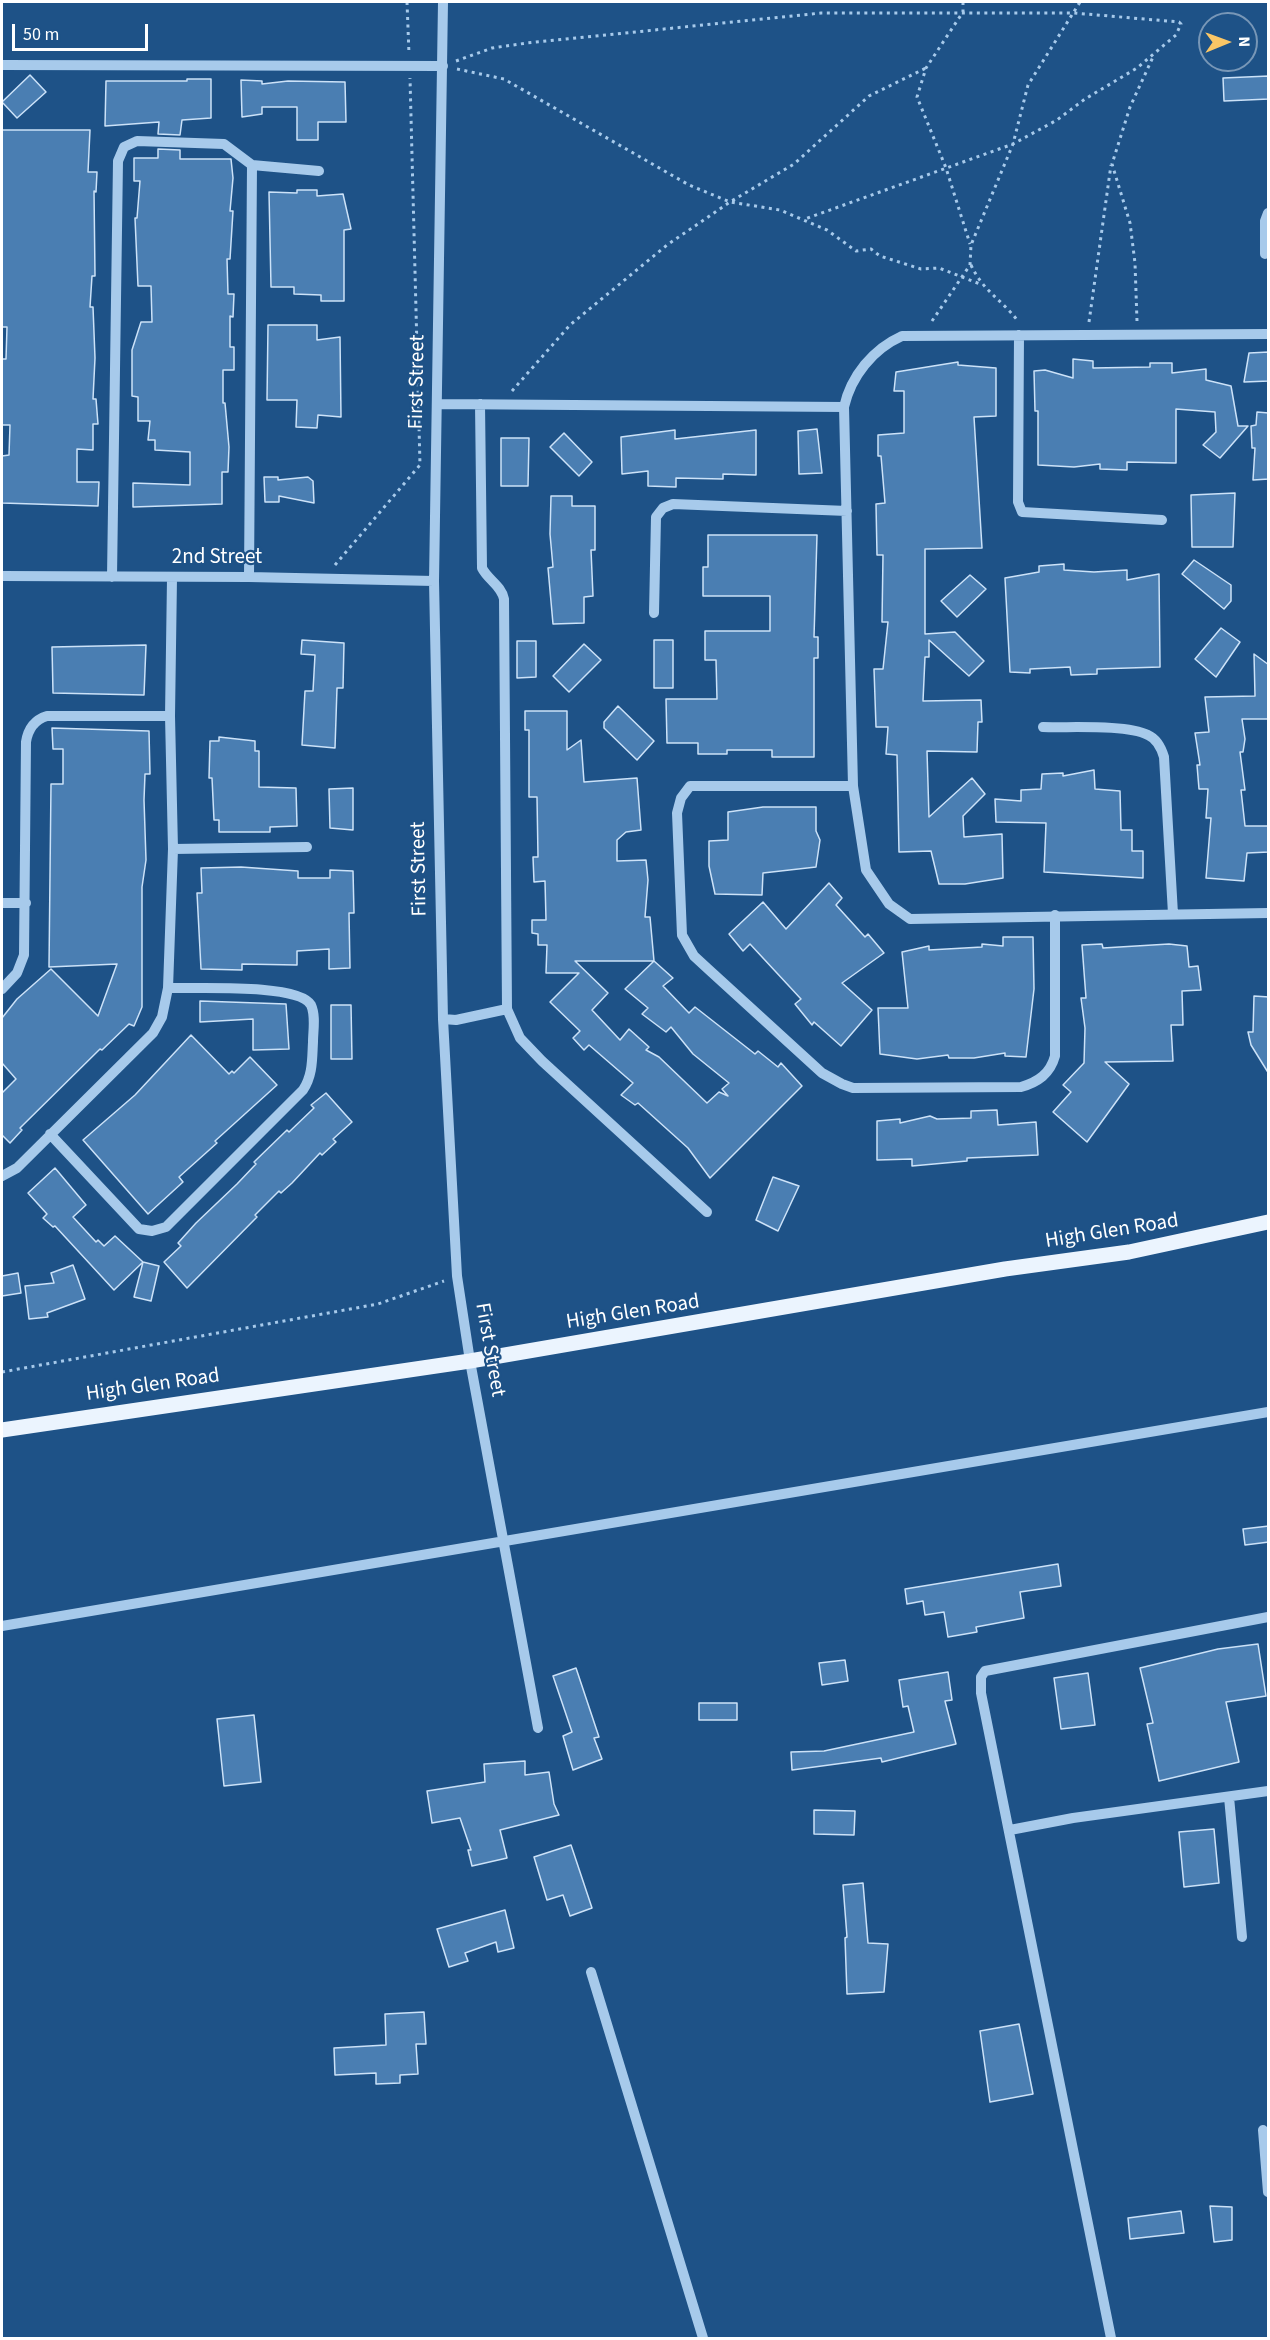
<!DOCTYPE html>
<style>
body{margin:0}
#map{position:relative;width:1270px;height:2340px;overflow:hidden;background:#1e5287;font-family:"Source Sans 3",sans-serif}
canvas{display:block}
.frame{position:absolute;inset:0;border:3px solid #fff;pointer-events:none}
.north{position:absolute;left:1198px;top:12px;width:60px;height:60px;box-sizing:border-box;background:#1e5287;border:2px solid #7897b7;border-radius:50%;rotate:89deg;font-size:16px;font-weight:700;line-height:24px;text-align:center;color:#fff}
.north::after{content:'';display:block;margin:auto;width:21px;height:27px;background:#fac666;clip-path:polygon(50% 0,100% 100%,50% 72%,0 100%)}
.scale{position:absolute;left:12px;top:24px;width:136px;height:27px;box-sizing:border-box;border:3px solid #fff;border-top:0;padding-left:8px;font-size:18px;line-height:21px;white-space:nowrap;color:#fff;-webkit-text-stroke:4px #1e5287;paint-order:stroke}
</style>
<div id="map">
<canvas width="1270" height="2340"></canvas>
<div class="frame"></div>
<div class="north">N</div>
<div class="scale">50 m</div>
</div>
<script>
const ctx = document.querySelector('canvas').getContext('2d');
ctx.lineJoin = 'round';
function paint(path, color) { ctx.fillStyle = color; ctx.fill(path, 'evenodd'); }
function strokePath(path, color, width, dash) { ctx.strokeStyle = color; ctx.lineWidth = width; ctx.lineCap = dash ? 'butt' : 'round'; ctx.setLineDash(dash || []); ctx.stroke(path); }
function label(font, color, halo, rows, align = 'center') {
  ctx.font = font + ' "Source Sans 3",sans-serif'; ctx.lineWidth = 4.5; ctx.setLineDash([]); ctx.textBaseline = 'middle'; ctx.strokeStyle = halo; ctx.fillStyle = color; for (const [text, x, y, turn = 0] of rows) {
    ctx.save(); ctx.translate(x, y); ctx.rotate((+turn || 0) * Math.PI / 180); ctx.textAlign = isNaN(turn) ? turn : align; if (halo) ctx.strokeText(text, 0, 0); ctx.fillText(text, 0, 0); ctx.restore();
  }
}
const building = new Path2D(`
 M30,75L46,92L17,118L2,102Z
 M1269,76V99L1224,101L1223,78Z
 M187,79H211V118L182,120L180,135L158,134L159,122L105,126L106,81H187Z
 M241,80L262,81V84L288,81L345,82L346,122H318V140H297V107H262V114L242,117Z
 M2,130H90L88,172H97L96,192L94,191L95,276H92L90,307H93L95,358L93,399H96L98,424H93V450L77,449V482H99L98,506L2,503V456L9,455L10,425H2V359H6L7,327H2Z
 M158,149L180,150V159H231L233,178L230,211H233L230,259H227L228,294H234L233,317L230,316V347H234V370H223V403H225L229,447L228,472H222V504L133,507V483L190,485V452L155,450V440H148L150,421H138V397L132,396V350L141,322H152L151,286H138L135,218H137L140,181H134V158H158Z
 M297,190H317V196L343,194L351,229L344,230V301H321V295L294,294V287H271L269,192L297,193Z
 M268,325H317V340L340,337L341,417L318,415L317,428L296,427L297,400H267Z
 M1269,352V381L1244,382L1249,353Z
 M1073,359L1093,361V368L1150,367V363H1172V373L1206,369V380L1231,386L1238,426H1248L1220,458L1203,445L1216,432L1215,412L1176,409V463L1127,462V470L1100,469V464L1074,467L1038,465V411H1035L1034,371L1045,370L1073,378Z
 M958,362V365L996,368V416L974,417L982,548L925,549V634L955,632L984,661L969,676L929,640V657H925L923,701L981,700L982,722H978L977,752L927,751L929,817L972,778L985,794L963,816L964,837L1002,834L1003,878L965,884H939L931,851L899,852L897,755L886,754L888,727H876L874,669H883L888,622H882L883,555H877L876,504L885,503L881,456H878V435L904,433V391H894L896,372Z
 M1257,412L1269,413V479L1253,480L1255,448H1252L1251,426L1256,425Z
 M817,429L822,473L799,474L798,431Z
 M675,430V439L756,430V475L723,474V479L676,478V487L648,486V471L622,474L621,437Z
 M564,433L592,462L579,476L550,447Z
 M501,438H529L528,486H501Z
 M264,477H278V480L308,477L313,481L314,503L279,496V502H265Z
 M1235,493L1233,547H1192L1191,495Z
 M551,496H572V506H595V550H591L593,596L584,597V623L553,624L548,568L553,567L550,534Z
 M708,535H817L814,637H818V658H814V757H772V750H727V754H698V743H667L666,699H717L716,660H705V631H770V596H703V567H708Z
 M1194,560L1231,585V601L1224,609L1182,574Z
 M1064,564V570L1094,572L1127,570V580L1159,574L1160,667L1097,669V674L1071,675L1070,667L1030,669V673L1010,672L1005,578L1039,572V566Z
 M970,575L986,589L957,617L941,601Z
 M1221,628L1240,642L1216,677L1195,659Z
 M302,640L344,643L343,688H337L335,748L302,745L305,691H313L315,655L301,654Z
 M654,640H673V688H654Z
 M517,641H536V677L517,678Z
 M584,644L601,660L569,692L553,676Z
 M146,645L144,695L53,693L52,647Z
 M1254,654L1269,665V719H1242L1245,739L1243,752H1240L1245,790H1241L1245,826H1269V852L1247,853L1244,881L1206,878L1211,818H1206L1208,789H1199L1197,765H1200L1195,733L1209,732L1205,697L1255,696Z
 M618,706L654,741L637,760L604,728V722Z
 M525,711H567V750L581,740L584,782L637,778L641,830L626,832L617,840V861L646,860L648,880L645,917H650L654,961L673,978L663,986L689,1013L695,1007L755,1054L758,1051L778,1067L781,1063L802,1086L710,1178L688,1148L638,1103L635,1105L621,1095L633,1083L589,1045L584,1050L573,1038L580,1031L550,1002L579,973H546L547,945H538V934L532,933V920H546L545,881L534,882L533,857H538L537,797H529V730H525ZM575,961H654L625,989L648,1008L642,1014L666,1032L671,1027L693,1054L729,1083L722,1089L728,1096L719,1092L707,1103L659,1057L646,1050L649,1047L629,1029L620,1040L592,1010L608,993Z
 M52,728L149,731L150,774H145L144,800L146,860L142,887V1007L134,1026L129,1024L102,1050L100,1049L20,1128L22,1130L10,1143L2,1135V1093L16,1079L2,1063V1018L17,999L51,969L98,1016L117,964L49,967L51,784H63V749H53Z
 M219,737L255,741V751H259V787L296,788L297,826L270,827V832H219V820H214L212,778H209L210,741H219Z
 M1094,770L1095,789L1120,791L1121,830H1132V851H1143V878L1044,872L1046,823L996,822L995,799L1021,801V790L1041,789L1042,774L1063,773V776Z
 M353,788V830L330,828L329,789Z
 M763,807H816V831L820,840L816,867L763,873L762,895L715,894L709,866V841L728,840V812Z
 M241,867L298,871V878H330V870L353,871L354,913H349L350,968L329,969V949L297,951V965L242,964V970L201,969L197,893H202L201,868Z
 M829,883L842,898L836,905L865,937L868,934L884,953L842,983L872,1010L841,1046L814,1022L812,1025L795,1004L801,999L750,944L743,951L729,934L763,902L786,929Z
 M1003,937H1033L1034,989L1026,1057L1005,1056V1053L974,1058H949L948,1055L917,1059L880,1054L878,1008H908L902,952L929,946V950L982,947V944L1003,946Z
 M1102,944L1103,948L1169,944L1187,946L1189,967L1198,966L1201,990L1182,991L1183,1025H1171L1173,1061L1105,1062L1129,1084L1087,1142L1053,1112L1071,1092L1063,1085L1084,1063L1085,1028L1081,998H1086L1082,945Z
 M1254,996L1269,997V1074L1251,1045L1248,1032H1253Z
 M200,1001L286,1004L289,1049L253,1050V1019L200,1022Z
 M331,1005H351L352,1059H331Z
 M191,1035L229,1074L232,1071L234,1073L250,1057L277,1085L215,1141L217,1143L179,1177L183,1182L148,1214L83,1140L135,1095Z
 M326,1093L352,1122L333,1139L336,1142L322,1155L320,1153L292,1183L281,1193L279,1191L255,1215L257,1217L187,1288L164,1262L181,1246L178,1243L196,1223L237,1184L256,1164L254,1162L287,1130L289,1132L314,1108L311,1105Z
 M997,1110L998,1125L1036,1122L1038,1155L967,1158V1161L912,1166V1159L877,1160V1121L900,1119V1123L930,1116L937,1119L971,1118V1111Z
 M55,1168L86,1205L73,1217L96,1242L98,1240L104,1246L115,1236L143,1262L114,1290L55,1226L53,1227L43,1218L47,1214L28,1193Z
 M773,1177L799,1186L778,1231L756,1220Z
 M143,1262L159,1266L151,1301L134,1297Z
 M73,1265L85,1299L47,1313L48,1317L29,1319L25,1286L54,1283L51,1273Z
 M18,1273L21,1293L2,1296V1276Z
 M1269,1526V1542L1245,1545L1243,1529Z
 M1058,1564L1061,1586L1020,1592L1024,1618L976,1627L977,1632L948,1637L944,1612L925,1615L923,1601L907,1604L905,1589Z
 M1258,1644L1266,1696L1226,1702L1239,1762L1159,1781L1147,1724L1153,1723L1140,1668L1218,1649Z
 M845,1660L848,1681L822,1685L819,1663Z
 M576,1668L599,1737L594,1738L602,1759L573,1770L563,1736L572,1732L553,1676Z
 M948,1672L952,1700L945,1701L956,1744L882,1762L881,1758L792,1770L791,1752L824,1751L914,1732L908,1706L903,1707L899,1680Z
 M1088,1673L1095,1725L1061,1729L1054,1678Z
 M699,1703H737V1720H699Z
 M254,1715L261,1782L224,1786L217,1719Z
 M525,1761V1775L549,1772L554,1804L559,1815L500,1830L507,1858L472,1866L468,1850H471L460,1818L432,1823L427,1791L485,1782L484,1764Z
 M814,1810L855,1811L854,1835L814,1834Z
 M1214,1829L1219,1883L1184,1887L1179,1832Z
 M571,1845L592,1908L570,1916L563,1895L547,1900L534,1857Z
 M863,1883L868,1943L888,1944L884,1992L847,1994L845,1938L847,1937L843,1885Z
 M505,1910L514,1948L498,1952L496,1942L465,1953L468,1961L449,1967L437,1929Z
 M424,2012L426,2044H416L418,2074L400,2075V2083L376,2084V2073L335,2075L334,2048L386,2045L385,2014Z
 M1019,2024L1033,2094L990,2102L980,2031Z
 M1210,2206L1232,2207V2240L1214,2242Z
 M1181,2211L1184,2233L1130,2239L1128,2218Z`);
paint(building, '#4a7eb2');
strokePath(building, '#cce2f8', 1.5);
strokePath(new Path2D(`
 M407,2L409,54
 M963,2V12L926,68L917,97L946,168L970,244
 M456,61L492,48L527,43L821,13H1074L1179,22L1181,24L1176,35L1137,68L1085,99L1057,120L1013,144L805,219
 M457,69L504,79L689,185L730,202L780,210L827,230L856,251L871,249L880,256L921,269L939,268L980,284
 M971,265C983,291 1001,299 1018,321
 M932,321L970,265L971,245L1013,144L1028,85L1080,2
 M1137,321L1135,263L1130,223L1112,164L1130,107L1153,57
 M1089,322L1111,165
 M512,391L570,325L667,245L730,202L794,164L869,96L926,68
 M335,565L420,465L410,78
 M2,1372L378,1304L444,1281`), '#a7caeb', 3, [3, 4.5]);
strokePath(new Path2D(`
 M443,2L434,581L443,1019L457,1276L470,1361L538,1728
 M2,65L443,66
 M1265,254V221L1268,213
 M1268,334L902,336C873,349 851,376 844,407L853,786L866,870L889,904L910,919L1268,913
 M1019,335L1018,502L1022,512L1162,520
 M438,404L844,407
 M480,404L482,568C488,580 501,585 504,599L507,1009L520,1038L542,1061L707,1212
 M2,576L249,577L434,581
 M112,577L118,161L124,147L137,141L224,144L252,165L319,171
 M249,577L252,165
 M654,613L656,517L663,508L673,504L847,511
 M1043,727C1069,728 1126,724 1148,735C1157,739 1161,747 1164,757L1173,914
 M853,786H690L681,798L677,813L682,935L694,956L707,968L822,1073L842,1084L853,1088L1021,1087C1038,1082 1050,1074 1055,1056V915
 M173,849L307,847
 M2,903H26
 M2,989L17,973L24,955L26,742C28,729 34,720 47,716H170
 M443,1019L456,1020L507,1009
 M50,1134L139,1229L152,1231L166,1227L303,1090C313,1075 312,1059 313,1042C313,1031 316,1016 311,1005C299,983 194,989 168,988
 M2,1176L17,1168L153,1033L162,1017L168,988L173,849L170,716L172,578
 M2,1626L1268,1412
 M1229,1797L1242,1937
 M1010,1830L1073,1818L1268,1791
 M591,1972L703,2338
 M1263,2130L1268,2192
 M1111,2338L981,1693V1677L985,1671L1268,1617`), '#a7caeb', 10);
strokePath(new Path2D(`
 M2,1430L470,1361L1005,1269L1129,1252L1268,1222`), '#ebf4fe', 15);
label('21px', '#fff', '#1e5287', [
 ["First Street",418,382,-89],
 ["2nd Street",217,558],
 ["First Street",420,869,-91],
 ["High Glen Road",1112,1232,-9],
 ["High Glen Road",633,1313,-9],
 ["First Street",489,1350,80],
 ["High Glen Road",153,1386,-8]
]);
</script>
